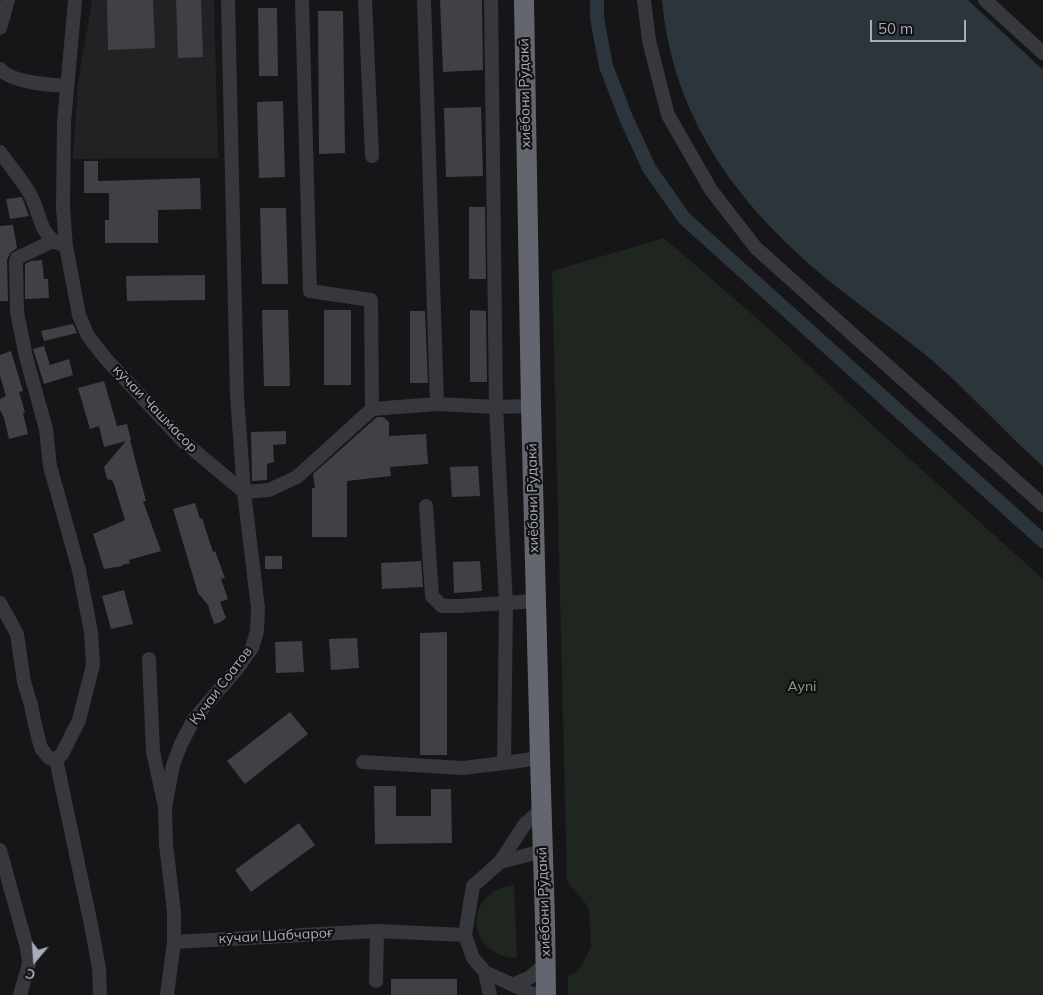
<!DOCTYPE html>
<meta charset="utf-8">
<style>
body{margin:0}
#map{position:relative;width:1043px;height:995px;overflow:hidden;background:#161618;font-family:Mulish,sans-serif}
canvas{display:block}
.north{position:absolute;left:10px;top:935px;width:50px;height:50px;-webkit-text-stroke:4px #111113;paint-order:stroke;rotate:198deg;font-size:14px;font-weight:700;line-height:20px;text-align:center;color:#a8adb8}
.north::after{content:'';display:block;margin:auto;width:18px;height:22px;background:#a8adb8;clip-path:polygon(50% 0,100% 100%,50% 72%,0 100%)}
.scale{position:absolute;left:870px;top:20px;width:96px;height:22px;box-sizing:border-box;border:2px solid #a8adb8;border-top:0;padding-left:6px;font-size:15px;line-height:18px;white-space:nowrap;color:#a8adb8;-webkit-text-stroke:4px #111113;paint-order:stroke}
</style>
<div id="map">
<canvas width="1043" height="995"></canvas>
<div class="north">С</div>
<div class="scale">50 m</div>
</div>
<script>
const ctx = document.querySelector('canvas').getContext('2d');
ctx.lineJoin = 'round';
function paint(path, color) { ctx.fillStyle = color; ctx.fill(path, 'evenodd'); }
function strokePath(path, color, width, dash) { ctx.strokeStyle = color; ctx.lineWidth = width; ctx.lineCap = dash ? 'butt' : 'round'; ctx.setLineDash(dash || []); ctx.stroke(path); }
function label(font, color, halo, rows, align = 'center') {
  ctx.font = font + ' Mulish,sans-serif'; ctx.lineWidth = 4.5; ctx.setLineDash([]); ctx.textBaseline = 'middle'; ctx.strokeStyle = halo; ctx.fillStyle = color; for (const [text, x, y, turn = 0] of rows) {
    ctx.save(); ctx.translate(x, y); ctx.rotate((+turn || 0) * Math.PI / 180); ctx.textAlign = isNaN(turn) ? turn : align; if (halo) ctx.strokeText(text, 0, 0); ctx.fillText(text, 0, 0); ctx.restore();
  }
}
paint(new Path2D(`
 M92,0H214L218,158L73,159L78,83Z`), '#222225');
paint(new Path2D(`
 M664,238L776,335L871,424L1043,579V995H568V977L579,970L591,947L589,910L584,901L567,882L552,271Z
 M514,885L517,958C465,957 462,891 514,885Z`), '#1e261f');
paint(new Path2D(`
 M662,0H968L1043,70V466C1005,433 972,395 934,362C901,334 865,310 832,283C740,209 673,120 662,0Z`), '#2c353c');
strokePath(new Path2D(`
 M597,0V18L606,66L626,118L649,168L684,218L1043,541`), '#2c353c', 14);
paint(new Path2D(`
 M107,0H153L155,48L108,50Z
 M176,0H201L203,57L178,58Z
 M440,0H482L483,70L443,72Z
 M258,8H277L278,76H259Z
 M318,11H343L345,153L319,154Z
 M283,101L285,177L259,178L257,102Z
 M481,107L483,176L446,177L444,108Z
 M84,161H98V181L200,178L201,209L158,210V243H105V220H109V193H84Z
 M22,197L29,216L10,219L6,199Z
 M469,207H485L486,279H469Z
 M260,208H286L288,284H262Z
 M13,225L17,248L10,253L7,260L8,301H0V226Z
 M42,260L44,279H48L49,298L25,299V264L31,261Z
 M205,275V300L127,301L126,276Z
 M262,310H288L290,386H264Z
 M324,310H351V385H324Z
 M470,310L486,311L487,382H470Z
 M410,311H425L428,383H410Z
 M73,324L77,333L44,341L41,331Z
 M44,346L50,365L69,359L73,375L44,384L33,349Z
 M11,351L23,391L19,392L25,412L23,413L28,434L9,439L4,418L0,410V399L6,396L0,376V355Z
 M104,381L117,426L127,424L131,440H130L146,501H143L161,551L129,560L130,563L122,565V566L104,569L93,534L125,520L113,481L107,479L104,467L126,441L104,447L99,426L90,429L78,388Z
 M377,417H383L389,422V436L426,434L428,464L390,467L391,476L347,481V537H312V488H315L313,474Z
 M286,431V444L273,445L274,462L267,464V480L252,481L251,432Z
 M478,466L480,496L452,497L450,467Z
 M195,503L200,519L202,518L213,552L215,551L225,578L221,579L228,599L220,602L226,618L221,622L214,624L208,605L198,593L173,509Z
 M265,556H282V569H265Z
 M421,561L423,587L382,589L381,563Z
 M480,561L482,591L454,593L453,562Z
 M124,590L133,624L111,629L102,596Z
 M447,632V755H420V633Z
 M357,638L359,668L331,670L329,639Z
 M302,641L304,672L276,673L275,642Z
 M290,712L308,734L245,784L227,761Z
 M374,786H396V816H431V789H451L452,843L375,844Z
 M299,823L315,845L251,892L235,870Z
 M391,979H457V995H391Z`), '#404145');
strokePath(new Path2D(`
 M75,0L64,123L63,208L66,246L79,315L88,336L106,359L183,441L244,492L269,490L297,477L372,409L437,404L496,407L531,406
 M302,0L310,291L371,300L372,409
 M365,0L372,156
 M424,0L437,404
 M644,0L649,41L668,115L711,190L756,248L1043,505
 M985,0L1043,53
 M0,28L8,0
 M0,69C11,82 51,86 67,85
 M0,152C10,166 22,180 30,194C40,211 39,236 60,244
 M426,506L432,596L442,606H460L536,601
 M0,603L17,634L24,682L31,705L35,725L41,748L49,758L56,759L62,754L79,720L93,665L91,632L79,570L50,466L46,429L26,357L17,312L16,262L17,258L53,241
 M149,659L153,752L164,802
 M56,759L91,925L99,968L100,995
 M363,762L463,768L504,763L506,604L496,407L491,0
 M504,763L540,758
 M0,850L27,948L29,964L20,995
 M500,862L543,851
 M465,935L473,886L500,862L525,824L542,809
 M174,942L377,931L465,935L473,958L485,972L490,995
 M485,972L535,995
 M376,981L377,931
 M514,984L529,978L546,964
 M167,995L174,942V912L166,844L165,807L173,765L181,744L194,719L237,669L252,648L257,631L258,608L244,492L237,396L228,0`), '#37383d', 14);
strokePath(new Path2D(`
 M524,0L531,406L540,758L545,921L546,995`), '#63666e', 20);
label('14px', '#a8adb8', '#111113', [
 ["хиёбони Рӯдакӣ",525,93,-91],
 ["кӯчаи Чашмасор",155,409,46],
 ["хиёбони Рӯдакӣ",533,498,-91],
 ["Кучаи Соатов",221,686,-53],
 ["хиёбони Рӯдакӣ",544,902,-92],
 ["кӯчаи Шабчароғ",276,936,-3]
]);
label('14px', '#7fa381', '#111113', [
 ["Ayni",802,687]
]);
</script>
